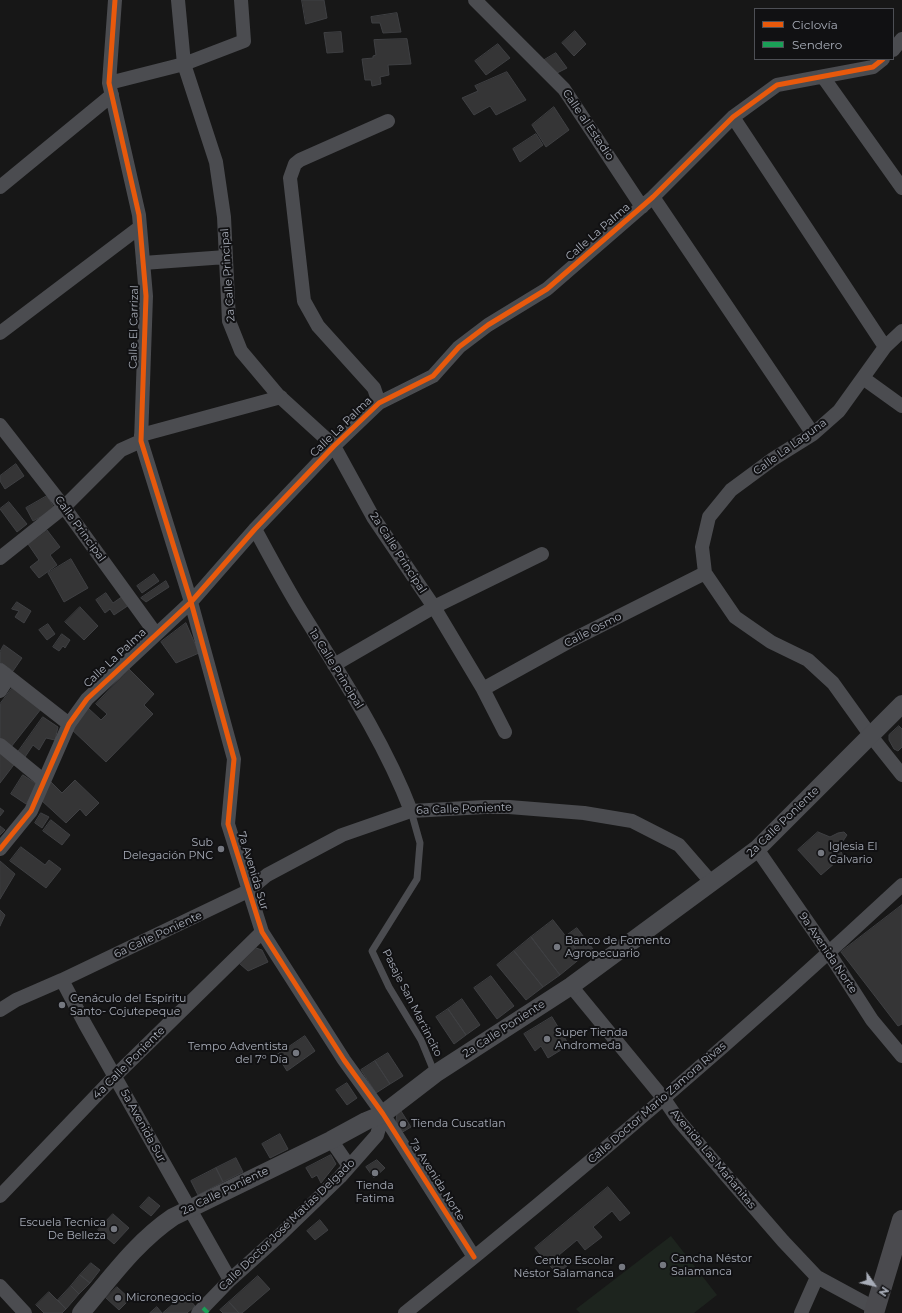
<!DOCTYPE html>
<meta charset="utf-8">
<style>
body{margin:0}
#map{position:relative;width:902px;height:1313px;overflow:hidden;background:#171717;font-family:Montserrat,sans-serif}
canvas{display:block}
.legend{position:absolute;left:754px;top:8px;width:140px;height:52px;box-sizing:border-box;background:#111113;border:1px solid #4d4f55;margin:0;padding:5px 7px;list-style:none;font-size:12px;color:#a8adb8}
.legend li{display:flex;align-items:center;gap:8px;height:20px}
.legend b{width:20px;border:1px solid #4d4f55}
.north{position:absolute;left:854px;top:1265px;width:40px;height:40px;-webkit-text-stroke:3px #111113;paint-order:stroke;rotate:124deg;font-size:11px;font-weight:700;line-height:16px;text-align:center;color:#a8adb8}
.north::after{content:'';display:block;margin:auto;width:14px;height:18px;background:#a8adb8;clip-path:polygon(50% 0,100% 100%,50% 72%,0 100%)}
</style>
<div id="map">
<canvas width="902" height="1313"></canvas>
<ul class="legend">
<li><b style="height:5px;background:#e8590c"></b>Ciclovía</li>
<li><b style="height:5px;background:#1a9f57"></b>Sendero</li>
</ul>
<div class="north">N</div>
</div>
<script>
const ctx = document.querySelector('canvas').getContext('2d');
ctx.lineJoin = 'round';
function paint(path, color) { ctx.fillStyle = color; ctx.fill(path, 'evenodd'); }
function strokePath(path, color, width, dash) { ctx.strokeStyle = color; ctx.lineWidth = width; ctx.lineCap = dash ? 'butt' : 'round'; ctx.setLineDash(dash || []); ctx.stroke(path); }
function label(font, color, halo, rows, align = 'center') {
  ctx.font = font + ' Montserrat,sans-serif'; ctx.lineWidth = 4; ctx.setLineDash([]); ctx.textBaseline = 'middle'; ctx.strokeStyle = halo; ctx.fillStyle = color; for (const [text, x, y, turn = 0] of rows) {
    ctx.save(); ctx.translate(x, y); ctx.rotate((+turn || 0) * Math.PI / 180); ctx.textAlign = isNaN(turn) ? turn : align; if (halo) ctx.strokeText(text, 0, 0); ctx.fillText(text, 0, 0); ctx.restore();
  }
}
paint(new Path2D(`
 M671,1236L717,1295L694,1313H580L576,1309Z`), '#1d241e');
const building = new Path2D(`
 M302,0H324L327,18L306,24Z
 M397,13L401,32L383,33L380,23H372L371,17Z
 M575,31L586,44L574,56L562,43Z
 M341,32L343,52L327,53L324,33Z
 M407,39L411,64L388,65L389,75L380,77L381,84L372,86L371,80H365L362,59L373,58V56L376,55L374,40Z
 M498,44L510,58L486,75L475,61Z
 M556,53L567,68L553,75L541,62Z
 M507,72L526,100L496,115L490,106L474,115L462,98L478,91L475,86Z
 M554,107L569,130L546,147L532,125Z
 M536,134L543,145L520,162L513,149Z
 M16,464L24,476L5,489L0,481V476Z
 M47,496L55,509L33,521L26,508Z
 M9,502L27,524L17,532L0,509Z
 M47,530L60,547L50,555L57,565L39,578L30,567L39,560L28,544Z
 M71,559L88,588L64,602L48,573Z
 M154,574L159,581L142,593L137,586Z
 M166,581L169,587L146,602L141,598Z
 M106,593L113,603L123,596L129,605L114,615L110,609L105,613L96,600Z
 M17,602L31,611L24,623L15,617L19,611L12,609Z
 M80,607L98,626L84,640L65,622Z
 M186,623L199,653L176,663L161,642Z
 M48,624L55,634L47,640L39,630Z
 M62,634L70,640L65,648L63,646L59,651L53,647Z
 M4,645L22,658L13,671L0,662V652Z
 M129,669L154,694L144,705L153,714L106,762L69,727L88,708L101,720L107,714L96,704Z
 M13,687L41,709L11,747L0,739V704Z
 M43,717L58,727L55,740L46,738L39,750L33,745L25,757L18,752Z
 M899,726L902,729V747L898,751L894,749L889,740V735Z
 M0,751L16,762L0,783Z
 M23,775L38,785L26,804L11,794Z
 M48,779L62,793L75,780L99,803L86,816L80,809L66,823L41,800Z
 M0,808L4,811L0,816Z
 M41,813L49,817L42,828L35,823Z
 M51,820L70,835L62,845L43,831Z
 M0,826L5,830L0,835Z
 M818,832L830,837L838,833L844,832L847,835L839,847L843,856L821,875L798,850Z
 M21,847L45,865L49,860L61,869L46,888L10,861Z
 M0,861L15,874L0,899Z
 M902,905V1024L898,1026L841,952Z
 M0,910L5,915L0,926Z
 M553,920L582,957L560,975L531,937Z
 M577,928L593,949L582,957L566,936Z
 M531,937L560,975L543,987L514,951Z
 M256,948L262,950L268,962L248,971L240,964Z
 M514,951L543,987L526,1000L497,965Z
 M491,976L514,1006L497,1019L474,988Z
 M462,999L480,1025L466,1035L448,1009Z
 M448,1009L466,1035L454,1044L436,1017Z
 M552,1017L569,1045L548,1058L541,1046L535,1051L524,1034Z
 M305,1036L315,1051L287,1071L277,1055Z
 M388,1053L403,1076L390,1084L375,1061Z
 M375,1061L390,1084L376,1093L361,1070Z
 M347,1083L357,1098L347,1105L336,1090Z
 M401,1111L411,1127L401,1133L396,1121L397,1113Z
 M280,1134L288,1149L270,1158L262,1144Z
 M331,1155L336,1164L321,1183L317,1175L312,1178L306,1168Z
 M236,1158L243,1172L223,1182L216,1168Z
 M377,1160L385,1168L374,1178L366,1167Z
 M216,1168L223,1182L198,1195L191,1181Z
 M608,1187L630,1213L620,1221L612,1211L593,1227L602,1237L585,1250L577,1240L559,1255L568,1265L557,1274L535,1248Z
 M149,1197L160,1206L151,1216L140,1207Z
 M113,1214L129,1228L114,1244L98,1230Z
 M320,1220L328,1230L315,1240L307,1231Z
 M91,1263L100,1270L90,1283L80,1275Z
 M80,1275L90,1283L79,1294L71,1286Z
 M258,1276L270,1289L242,1313H239L229,1302Z
 M71,1286L79,1294L66,1309L58,1300Z
 M117,1287L130,1299L119,1310L106,1298Z
 M49,1292L66,1309L62,1313H44L36,1305Z
 M185,1294L195,1306L187,1313H163Z
 M229,1302L239,1313H223L220,1310Z
 M157,1307L162,1313H150Z`);
paint(building, '#353536');
strokePath(building, '#3f4043', 1);
strokePath(new Path2D(`
 M411,811L420,843L417,879L372,951L389,987L421,1040L435,1074`), '#4b4c50', 7);
strokePath(new Path2D(`
 M115,0L109,83L139,215L146,296L141,441L191,602L234,759L228,824L262,932L344,1060L383,1114L474,1257
 M178,0L184,64L216,162L224,217L229,321L241,351L278,395L334,446L373,517L434,607L483,689L505,732
 M475,0L564,89L642,207
 M893,50L902,39
 M823,77L902,188
 M109,83L184,64L244,41L241,0
 M733,117L885,347
 M0,187L112,95
 M653,197L813,434
 M143,263L226,257
 M902,331L885,347L839,411L813,434L773,459L731,490L709,517L702,547L705,573L735,617L771,642L808,660L833,683L871,736L902,775
 M0,333L140,227
 M863,378L902,406
 M379,403L374,388L318,326L304,301L290,178L295,164L300,160L388,121
 M0,425L64,507L156,634
 M141,435L281,397
 M255,529C269,555 283,581 298,606C339,673 383,738 411,811
 M0,558L64,507L121,450L141,441
 M334,665L434,607L542,554
 M0,670L69,724
 M483,689L568,642L705,573
 M0,691L9,677
 M0,745L44,781
 M0,849L31,811L69,724L87,699L191,602L255,529L334,446L379,403L433,376L459,347L488,325L547,289L653,197L733,117L777,85L873,67L883,59
 M757,849L829,953L872,1020L902,1056
 M62,980L85,1024L230,1280
 M571,986L664,1099L679,1121L783,1241L817,1277L876,1309
 M0,1010L16,1000L62,980L248,891L267,875L342,835L411,811L485,807H509L584,813L632,821L679,845L712,883
 M331,1140L349,1166
 M0,1196L115,1076L262,932
 M0,1286L25,1313
 M198,1313L230,1280L280,1235L340,1177L377,1135L383,1114
 M405,1313C576,1176 742,1034 902,885
 M801,1313L817,1277`), '#4b4c50', 14);
strokePath(new Path2D(`
 M81,1313C110,1279 136,1242 173,1217L331,1140L366,1121L383,1114L435,1074L571,986L757,849L902,704`), '#4b4c50', 18);
strokePath(new Path2D(`
 M874,1313L902,1220`), '#4a4a4e', 20);
strokePath(new Path2D(`
 M203,1308L208,1313`), '#1a9f57', 4, [8, 4]);
strokePath(new Path2D(`
 M115,0L109,83L139,215L146,296L141,441L191,602L234,759L228,824L262,932L344,1060L383,1114L474,1257
 M0,849L31,811L69,724L87,699L191,602L255,529L334,446L379,403L433,376L459,347L488,325L547,289L653,197L733,117L777,85L873,67L883,59`), '#e8590c', 5);
for (const [x, y, r, color] of [
 [221,849,4,"#757880"],
 [821,853,4,"#757880"],
 [557,947,4,"#757880"],
 [62,1005,4,"#757880"],
 [547,1039,4,"#757880"],
 [296,1053,4,"#757880"],
 [403,1124,4,"#757880"],
 [375,1173,4,"#757880"],
 [114,1229,4,"#757880"],
 [663,1265,4,"#757880"],
 [622,1267,4,"#757880"],
 [118,1298,4,"#757880"]
]) { const dot = new Path2D(); dot.arc(x, y, r, 0, 2 * Math.PI); ctx.fillStyle = color; ctx.fill(dot); strokePath(dot, '#111113', 1.5); }
label('11px', '#a8adb8', '#111113', [
 ["Calle al Estadio",588,125,56],
 ["Calle La Palma",598,232,-41],
 ["2a Calle Principal",228,275,-94],
 ["Calle El Carrizal",134,327,-89],
 ["Calle La Palma",341,427,-44],
 ["Calle La Laguna",790,447,-36],
 ["Calle Principal",80,529,54],
 ["2a Calle Principal",398,553,57],
 ["Calle Osmo",593,630,-27],
 ["Calle La Palma",115,658,-43],
 ["1a Calle Principal",336,669,58],
 ["6a Calle Poniente",464,809,-2],
 ["2a Calle Poniente",783,822,-44],
 ["7a Avenida Sur",253,871,73],
 ["6a Calle Poniente",158,935,-25],
 ["9a Avenida Norte",828,953,56],
 ["Pasaje San Martincito",412,1003,63],
 ["2a Calle Poniente",504,1029,-33],
 ["4a Calle Poniente",129,1063,-45],
 ["Calle Doctor Mario Zamora Rivas",657,1103,-41],
 ["5a Avenida Sur",143,1126,61],
 ["Avenida Las Mañanitas",713,1159,50],
 ["7a Avenida Norte",437,1180,58],
 ["2a Calle Poniente",225,1191,-26],
 ["Calle Doctor José Matías Delgado",287,1225,-44]
]);
label('11px', '#a8adb8', '#111113', [
 ["Sub",213,843,"right"],
 ["Delegación PNC",213,856,"right"],
 ["Iglesia El",829,847],
 ["Calvario",829,860],
 ["Banco de Fomento",565,941],
 ["Agropecuario",565,954],
 ["Cenáculo del Espíritu",70,999],
 ["Santo- Cojutepeque",70,1012],
 ["Super Tienda",555,1033],
 ["Andromeda",555,1046],
 ["Tempo Adventista",288,1047,"right"],
 ["del 7º Día",288,1060,"right"],
 ["Tienda Cuscatlan",411,1124],
 ["Tienda",375,1186,"center"],
 ["Fatima",375,1199,"center"],
 ["Escuela Tecnica",106,1223,"right"],
 ["De Belleza",106,1236,"right"],
 ["Cancha Néstor",671,1259],
 ["Salamanca",671,1272],
 ["Centro Escolar",614,1261,"right"],
 ["Néstor Salamanca",614,1274,"right"],
 ["Micronegocio",126,1298]
], 'left');
</script>
